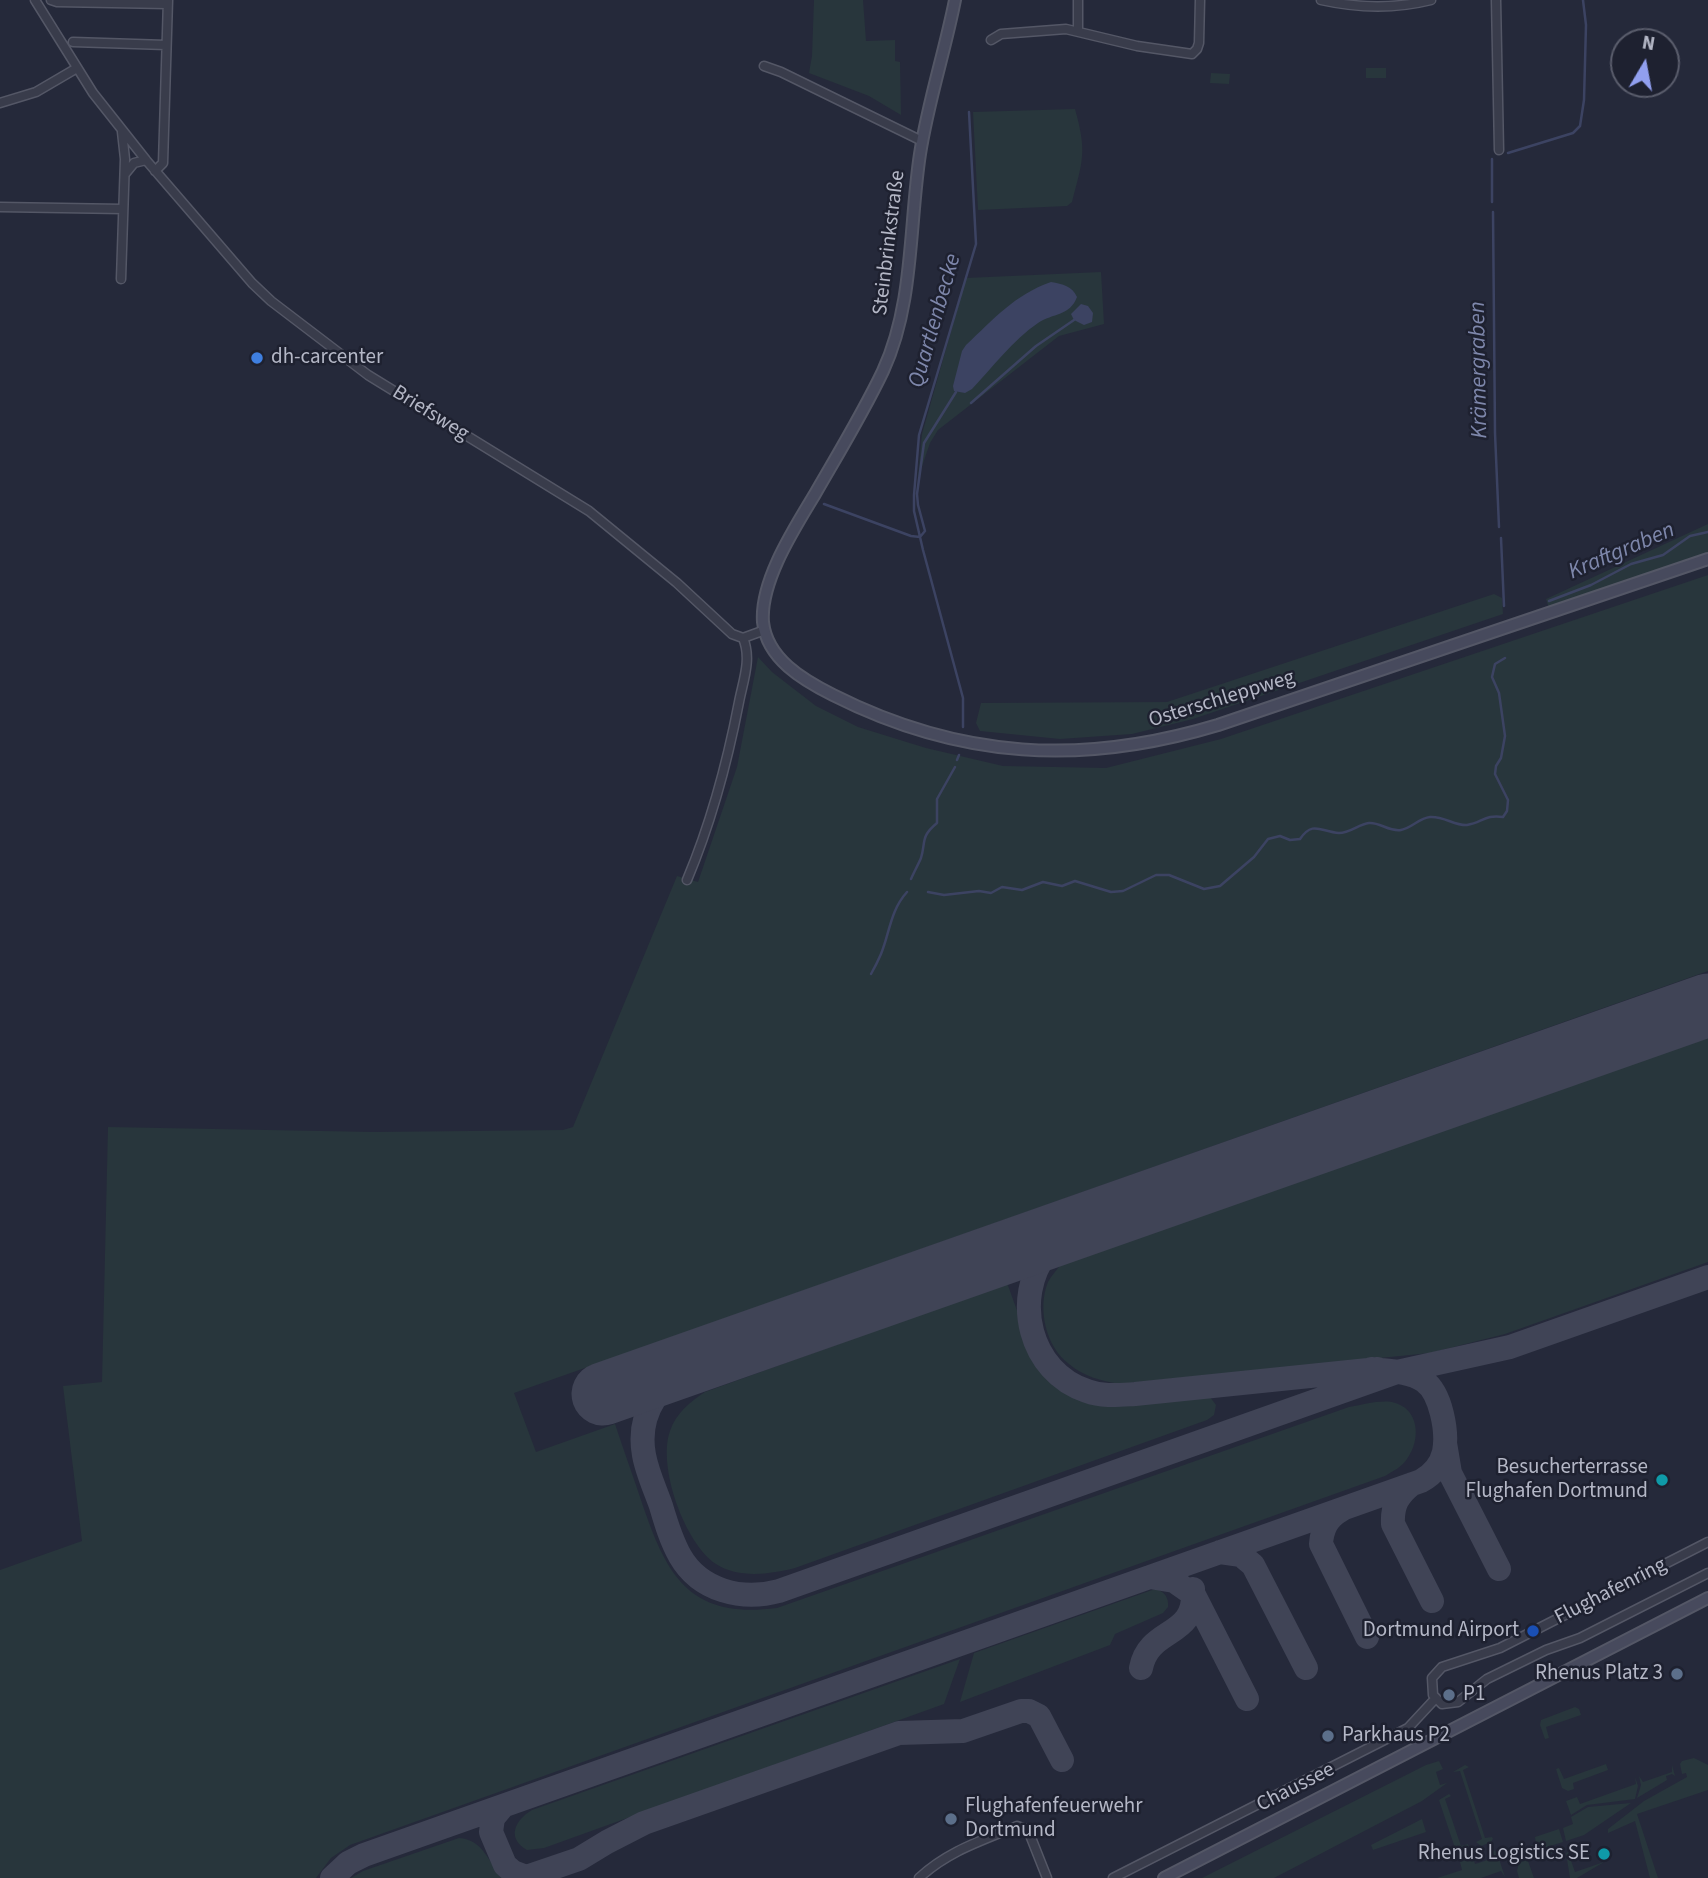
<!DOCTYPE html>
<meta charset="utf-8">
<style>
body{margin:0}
#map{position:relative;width:1708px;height:1878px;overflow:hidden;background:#25293a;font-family:"Source Sans 3",sans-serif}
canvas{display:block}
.north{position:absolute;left:1610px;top:28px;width:70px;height:70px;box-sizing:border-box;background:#1e2130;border:2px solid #5a5d6c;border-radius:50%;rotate:10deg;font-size:19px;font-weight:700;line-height:28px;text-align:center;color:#b4b7c6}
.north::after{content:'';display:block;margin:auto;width:24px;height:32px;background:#919fef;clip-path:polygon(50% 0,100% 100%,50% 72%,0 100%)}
</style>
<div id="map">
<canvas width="1708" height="1878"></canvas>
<div class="north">N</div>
</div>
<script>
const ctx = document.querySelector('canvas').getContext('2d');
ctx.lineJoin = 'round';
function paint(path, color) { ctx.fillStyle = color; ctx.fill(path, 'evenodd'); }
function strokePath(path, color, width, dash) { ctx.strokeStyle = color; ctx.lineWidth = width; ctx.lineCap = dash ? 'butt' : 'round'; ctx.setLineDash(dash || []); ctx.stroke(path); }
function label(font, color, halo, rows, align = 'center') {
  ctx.font = font + ' "Source Sans 3",sans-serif'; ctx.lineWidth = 5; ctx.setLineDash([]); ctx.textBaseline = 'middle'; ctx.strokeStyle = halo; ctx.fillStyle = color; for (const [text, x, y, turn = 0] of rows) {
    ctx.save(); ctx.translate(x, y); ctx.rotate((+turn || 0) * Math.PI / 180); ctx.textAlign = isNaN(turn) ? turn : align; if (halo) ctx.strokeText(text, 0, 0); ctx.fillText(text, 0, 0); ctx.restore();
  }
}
paint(new Path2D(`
 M814,0H863L866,41L895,40V61L900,62L901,115L869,96L809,73L812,56Z
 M1366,68H1386V78H1366Z
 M1211,73L1230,74L1229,84L1210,83Z
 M1075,109C1087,152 1083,160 1072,202L1067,206L978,210L973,112Z
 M1101,272L1104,324L1059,336L938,430L930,443L918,478L922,434L966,278Z
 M1708,524V555L1549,608L1546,599Z
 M1708,575V971L514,1393L536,1452L615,1424C624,1451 634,1479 643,1506C668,1579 692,1619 777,1608L1349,1407C1362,1405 1378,1400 1392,1402C1420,1408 1421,1440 1407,1459C1402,1467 1393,1471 1385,1476L350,1845L331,1858L316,1878H0V1570L82,1541L63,1386L102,1382L108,1127L374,1132L563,1130L573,1127L677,876L698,882L737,767L758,657L772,672L816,706L858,727L926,748L1003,766L1106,768L1221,739Z
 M1494,594L1502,598L1503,614L1193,719L1132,734L1060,739L980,731L976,723L981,703L1167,702Z
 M1708,1036V1262L1505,1334L1430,1353L1120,1384C1101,1381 1083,1376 1069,1364C1046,1347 1037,1309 1048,1282C1051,1276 1057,1270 1061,1264Z
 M1007,1283C1029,1341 1043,1406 1119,1402C1148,1400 1177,1395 1206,1396L1210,1397L1216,1405L1214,1415L1207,1420L795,1568C771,1574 739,1579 716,1564C685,1544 657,1466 670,1431C676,1413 690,1402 705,1392Z
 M1155,1589C1164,1591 1169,1597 1168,1607L1163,1613L1115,1634L1110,1645L960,1702L974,1653Z
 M960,1659L944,1704L544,1848L527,1850C506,1838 515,1820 532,1810Z
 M1575,1707L1579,1709L1581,1715L1546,1727L1549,1738L1545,1739L1540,1725L1541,1720Z
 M1694,1758L1708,1765V1790L1637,1814L1658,1878H1650L1635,1821L1608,1833V1829L1644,1801L1687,1777L1686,1773L1682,1774L1680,1764L1682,1761Z
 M1439,1761L1443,1769L1436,1772L1440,1785L1447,1783L1422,1801L1274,1878H1202L1426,1765Z
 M1606,1764L1608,1770L1573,1783L1574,1789L1568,1791L1562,1788L1556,1769L1559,1768L1564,1779Z
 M1465,1765L1469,1767L1463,1770L1485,1838L1492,1837L1493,1839L1491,1842L1481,1846L1476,1842L1482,1839L1460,1771L1453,1772Z
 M1672,1765L1675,1776L1672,1774L1666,1776L1667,1780L1637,1798L1641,1785L1639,1776L1643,1782L1672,1772Z
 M1635,1777L1638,1786L1635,1799L1587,1805L1571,1815L1566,1801L1577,1797L1580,1804L1636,1784Z
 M1449,1794L1451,1796L1445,1799L1461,1846L1468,1844L1469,1848L1457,1854L1439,1800Z
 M1631,1803L1584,1835L1566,1841L1563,1828L1573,1824L1571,1817L1588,1807Z
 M1422,1819L1426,1832L1373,1850L1371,1845Z
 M1559,1829L1563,1842L1509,1859L1505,1849L1506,1846L1511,1852L1536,1844L1535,1837Z
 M459,1838C485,1840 487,1863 504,1878H351L363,1871Z
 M1560,1846V1850L1528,1861L1534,1878H1519L1517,1871L1520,1858Z
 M1494,1850L1497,1853L1505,1877L1501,1871L1481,1878H1437L1462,1870L1460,1862L1473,1857L1475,1864L1494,1858L1492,1851Z
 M1568,1852L1575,1872L1604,1862L1577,1878H1570L1566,1853Z`), '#28363c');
paint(new Path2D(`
 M1051,282C1063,284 1072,286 1077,297C1070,316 1053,313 1038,323C1013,340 992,368 972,389L965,393L954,391L953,386L962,351L966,345C994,319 1014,295 1051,282Z
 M1081,304L1088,306L1093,313L1092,322L1084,325L1074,320L1071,314Z`), '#3c4362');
strokePath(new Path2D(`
 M1508,153L1573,133L1580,126L1584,100L1586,25L1583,0
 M1492,159V202
 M1493,212L1495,433L1499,527
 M971,403L1036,346L1074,320
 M824,504L911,536L920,537L925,531L918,505L917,494L924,443L956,392
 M1501,538L1504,606
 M1549,601L1591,585L1631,564L1663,555L1690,536L1708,532
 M963,727V698L923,550L914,511V495L919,435L976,244L969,112
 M957,760L959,755
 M911,879C914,872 918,865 921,858C926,842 920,837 937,823V799L955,767
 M928,892L944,895L979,891L991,893L1002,887L1022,890L1043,882L1062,886L1075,881L1111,892L1123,891L1156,875H1169L1204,889L1220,886L1254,857L1268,839L1280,836L1290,840L1300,839C1313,820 1321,832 1339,833C1350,833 1359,824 1369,823C1380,822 1389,832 1401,830C1412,828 1419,818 1430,817C1444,816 1455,826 1467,825C1482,823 1485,814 1503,817L1507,811L1508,800L1495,774L1496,766L1501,758L1505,736L1499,693L1492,677L1495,664L1505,658
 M871,974C875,967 878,961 881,954C890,932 890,911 907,892`), '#3c4362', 2.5);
strokePath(new Path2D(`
 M1077,1227C1067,1235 1055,1242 1047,1252C1012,1298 1029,1372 1087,1391C1103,1397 1119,1395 1135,1394L1378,1369
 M699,1361C662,1378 636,1412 644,1455C647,1472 655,1489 661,1506C666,1523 671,1540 680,1556C700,1591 742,1601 779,1591L1397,1372L1510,1347L1708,1277
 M1445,1443L1450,1473L1499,1569
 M1412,1484C1398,1495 1392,1505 1393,1524L1432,1601
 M1341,1510C1327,1518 1322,1529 1321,1544L1367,1637
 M1220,1552L1241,1555L1253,1565L1306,1668
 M1150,1577L1174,1581L1194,1595L1247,1699
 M1141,1668C1149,1626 1197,1639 1193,1589
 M503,1806L493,1818L491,1832L505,1865L513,1872L526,1877L579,1859L607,1842L644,1823L899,1733L963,1731L1021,1711H1029L1039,1716L1062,1760
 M332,1878L348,1863L364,1855L1421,1481C1432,1475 1441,1465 1444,1452C1448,1432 1441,1393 1424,1381C1410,1371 1388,1371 1371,1369`), '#404456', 24);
strokePath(new Path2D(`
 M603,1394L1708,1005`), '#404456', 63);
const street = new Path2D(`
 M35,0L93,93L146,160L252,283L271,301L368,375L589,511L677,583L732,634L743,638L765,630
 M51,0L57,2L167,4
 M1321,0C1357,8 1395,9 1431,0
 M1496,0L1499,150
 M1078,31V0
 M991,40L1001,34L1066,29L1137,46L1192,54L1197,49L1199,43L1200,0
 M73,42L166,45
 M764,66L781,72L922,141
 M0,103L36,92L77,68
 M155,171L163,163L168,0
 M125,174L134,163L146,160
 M0,207L123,209
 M121,279L125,159L122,132
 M687,880C711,823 727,764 739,702C743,681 752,659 743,638
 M1708,1542L1500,1648L1442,1667L1432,1678L1433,1695L1442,1704L1458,1702L1487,1679L1546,1650L1580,1638L1708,1573
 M919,1878C948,1851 981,1841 1017,1826L1028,1830L1047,1878
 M1113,1878L1408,1728L1435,1699`);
const secondary = new Path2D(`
 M955,0C945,51 928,102 920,154C909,226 914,304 883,371C863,413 838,454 815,494C794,529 760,581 763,622C767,659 803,680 833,695C960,759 1082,766 1218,725L1708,559
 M1164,1878L1708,1598`);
strokePath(street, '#545766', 11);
strokePath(secondary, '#545766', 14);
strokePath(street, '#393c4b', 8);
strokePath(secondary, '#474a5d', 10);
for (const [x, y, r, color] of [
 [257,358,7,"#3f7fe0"],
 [1662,1480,7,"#0f9aa8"],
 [1533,1631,7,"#1a4fb4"],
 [1677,1674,7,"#5c6f8a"],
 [1449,1695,7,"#5c6f8a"],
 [1328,1736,7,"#5c6f8a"],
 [951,1819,7,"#5c6f8a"],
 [1604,1854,7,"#0f9aa8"]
]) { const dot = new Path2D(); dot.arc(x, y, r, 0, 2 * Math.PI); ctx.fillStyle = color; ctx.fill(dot); strokePath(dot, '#1e2130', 2.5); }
label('21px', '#b4b7c6', '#1e2130', [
 ["Steinbrinkstraße",890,243,-83],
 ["Briefsweg",430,414,32],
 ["Osterschleppweg",1222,700,-17],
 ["Flughafenring",1611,1592,-27],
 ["Chaussee",1296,1788,-27]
]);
label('21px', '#b4b7c6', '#1e2130', [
 ["dh-carcenter",271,358],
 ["Besucherterrasse",1648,1468,"right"],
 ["Flughafen Dortmund",1648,1492,"right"],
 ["Dortmund Airport",1519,1631,"right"],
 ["Rhenus Platz 3",1663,1674,"right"],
 ["P1",1463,1695],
 ["Parkhaus P2",1342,1736],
 ["Flughafenfeuerwehr",965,1807],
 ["Dortmund",965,1831],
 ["Rhenus Logistics SE",1590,1854,"right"]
], 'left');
label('italic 23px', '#7e87ab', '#1e2130', [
 ["Quartlenbecke",936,321,-74],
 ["Krämergraben",1480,370,-91],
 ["Kraftgraben",1622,552,-23]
]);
</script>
